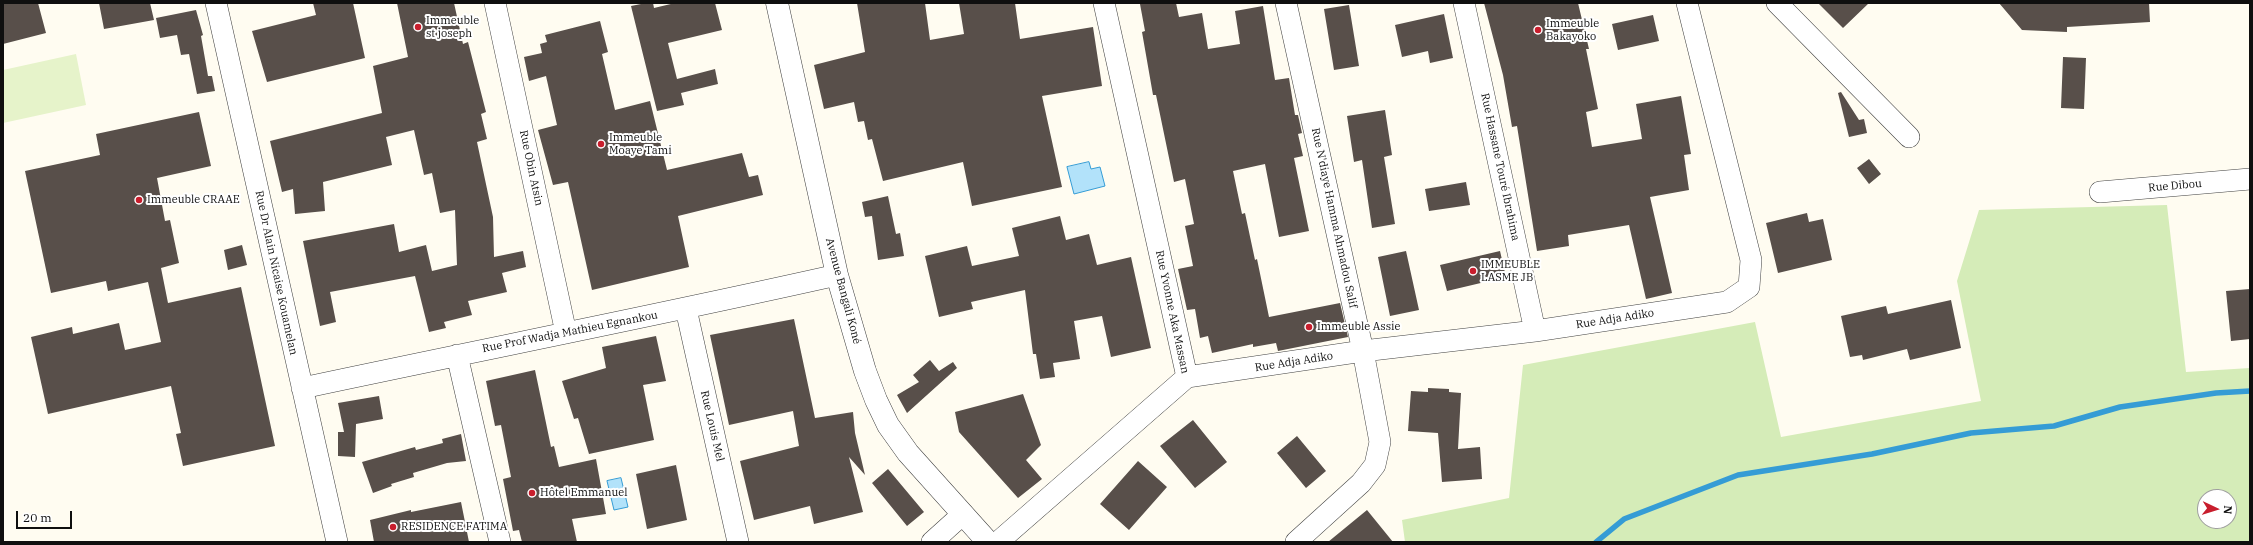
<!DOCTYPE html>
<meta charset="utf-8">
<style>
body{margin:0}
#map{position:relative;width:2253px;height:545px;overflow:hidden;background:#fffcf1;font-family:"IBM Plex Serif",serif}
canvas{display:block}
.frame{position:absolute;inset:0;border:4px solid #0f0f0f;pointer-events:none}
.north{position:absolute;left:2197px;top:489px;width:40px;height:40px;box-sizing:border-box;background:#fff;border:1px solid #9f9f9f;border-radius:50%;rotate:94deg;font-size:11px;font-weight:700;line-height:16px;text-align:center;color:#0f0f0f}
.north::after{content:'';display:block;margin:auto;width:14px;height:18px;background:#c81e2d;clip-path:polygon(50% 0,100% 100%,50% 72%,0 100%)}
.scale{position:absolute;left:16px;top:511px;width:56px;height:18px;box-sizing:border-box;border:2px solid #0f0f0f;border-top:0;padding-left:5px;font-size:12px;line-height:14px;white-space:nowrap;color:#0f0f0f;-webkit-text-stroke:3px #fff;paint-order:stroke}
</style>
<div id="map">
<canvas width="2253" height="545"></canvas>
<div class="frame"></div>
<div class="north">N</div>
<div class="scale">20 m</div>
</div>
<script>
const ctx = document.querySelector('canvas').getContext('2d');
ctx.lineJoin = 'round';
function paint(path, color) { ctx.fillStyle = color; ctx.fill(path, 'evenodd'); }
function strokePath(path, color, width, dash) { ctx.strokeStyle = color; ctx.lineWidth = width; ctx.lineCap = dash ? 'butt' : 'round'; ctx.setLineDash(dash || []); ctx.stroke(path); }
function label(font, color, halo, rows, align = 'center') {
  ctx.font = font + ' "IBM Plex Serif",serif'; ctx.lineWidth = 4; ctx.setLineDash([]); ctx.textBaseline = 'middle'; ctx.strokeStyle = halo; ctx.fillStyle = color; for (const [text, x, y, turn = 0] of rows) {
    ctx.save(); ctx.translate(x, y); ctx.rotate((+turn || 0) * Math.PI / 180); ctx.textAlign = isNaN(turn) ? turn : align; if (halo) ctx.strokeText(text, 0, 0); ctx.fillText(text, 0, 0); ctx.restore();
  }
}
paint(new Path2D(`
 M2167,205L2186,372L2250,368V542H1405L1402,520L1509,498L1523,365L1755,322L1781,437L1981,401L1957,281L1979,210ZM2205,497H2229V521H2205Z`), '#d5ecb8');
paint(new Path2D(`
 M76,54L86,105L3,123V70Z`), '#e6f3ca');
const water = new Path2D(`
 M1089,162L1091,169L1100,167L1105,186L1074,194L1067,167Z
 M621,478L628,507L614,510L607,481Z`);
paint(water, '#b2e2fa');
strokePath(water, '#359cd5', 1);
strokePath(new Path2D(`
 M1596,542L1624,519L1738,475L1872,454L1971,433L2054,426L2120,407L2216,393L2250,391`), '#359cd5', 5.5);
paint(new Path2D(`
 M3,3H38L46,33L3,44Z
 M99,3H150L154,20L104,29Z
 M313,3H353L365,58L267,82L252,31L316,15Z
 M397,3H454L463,44L468,42L486,112L481,114L487,139L477,142L493,217L494,257L523,251L526,267L502,273L507,292L468,301L472,315L444,322L446,328L429,332L415,276L330,292L336,322L320,326L303,241L394,224L399,252L426,245L432,271L457,265L455,210L440,213L432,173L424,175L414,130L386,137L392,165L323,182L325,211L295,214L293,189L282,192L270,141L382,113L373,66L408,57Z
 M646,3H653L654,8L675,3H715L722,30L668,43L677,79L715,69L718,84L681,93L684,105L657,111L631,6Z
 M857,3H925L930,40L964,34L959,3H1015L1020,39L1093,27L1102,86L1042,96L1062,187L972,206L963,162L883,181L872,139L868,140L864,121L858,122L854,102L824,109L814,65L865,52Z
 M1149,3H1176L1179,17L1202,13L1208,49L1240,44L1235,11L1263,6L1275,80L1289,78L1295,115H1298L1302,133L1298,134L1303,156L1294,158L1309,231L1279,237L1265,164L1233,171L1242,214L1245,213L1255,260L1257,259L1269,317L1340,303L1348,337L1278,351L1276,343L1253,347V344L1212,353L1208,336L1200,338L1195,309L1187,310L1178,269L1193,266L1185,226L1194,224L1185,179L1174,182L1156,95H1153L1142,32L1145,31L1140,4Z
 M1484,3H1578L1589,49H1586L1598,109L1586,112L1592,147L1642,139L1636,104L1681,96L1691,154L1684,155L1689,190L1650,197L1672,293L1646,299L1629,225L1568,235L1569,246L1537,251L1517,126L1512,127L1503,75Z
 M1818,3H1869L1843,28Z
 M1999,3H2149L2150,22L2067,27V32L2022,30Z
 M1349,5L1359,66L1334,70L1324,9Z
 M196,10L203,35L201,36L208,76H212L215,91L197,94L189,54L181,55L177,35L160,38L156,18Z
 M1444,14L1453,58L1430,63L1428,51L1402,57L1395,25Z
 M1653,15L1659,41L1618,50L1612,24Z
 M600,21L608,52L602,54L615,110L650,101L667,170L742,153L749,177L758,175L763,195L678,216L689,267L592,290L568,182L553,185L538,130L557,125L546,76L529,81L524,57L542,53L540,44L547,42L545,35Z
 M2063,57L2086,58L2084,109L2061,108Z
 M1841,92L1859,120L1864,119L1867,133L1849,137L1838,93Z
 M1385,110L1392,155L1384,157L1395,224L1372,228L1362,160L1354,162L1347,116Z
 M199,112L211,166L157,178L165,221L170,220L179,263L161,268L168,303L241,287L275,446L183,466L176,434L181,433L171,386L48,414L31,337L72,327L73,334L119,323L125,350L161,342L148,282L108,291L106,281L51,293L25,171L100,155L96,134Z
 M1869,159L1881,174L1869,184L1857,168Z
 M1466,182L1470,205L1429,211L1425,189Z
 M888,196L896,234L900,233L904,256L878,260L872,216L865,217L862,202Z
 M1807,213L1809,222L1823,219L1832,260L1778,273L1766,223Z
 M1060,216L1066,240L1089,234L1097,265L1131,257L1151,348L1111,357L1102,316L1074,321L1080,359L1053,363L1055,377L1040,379L1036,354H1033L1025,290L971,302L973,309L939,317L925,256L967,246L972,266L1019,256L1012,228Z
 M242,245L247,265L228,270L224,250Z
 M1406,251L1419,310L1390,316L1378,257Z
 M1500,251L1506,277L1447,291L1440,265Z
 M2250,289V339L2231,341L2226,291Z
 M1951,300L1961,348L1910,360L1907,349L1863,360L1862,355L1850,357L1841,316L1886,306L1888,314Z
 M794,319L815,418L853,412L855,433L865,475L849,457L863,512L814,524L810,506L754,520L740,461L799,446L793,411L729,425L710,335Z
 M656,336L666,381L643,385L654,440L589,454L578,418L574,419L562,381L606,368L602,347Z
 M930,360L939,371L953,362L957,368L907,413L897,395L919,382L913,375Z
 M535,370L551,447L554,446L559,467L596,459L606,514L572,519L577,542H522L519,530L513,531L503,479L511,477L501,425L495,426L486,381Z
 M1428,388L1449,389V392L1461,393L1458,449L1480,447L1482,479L1442,482L1438,433L1408,431L1411,391L1428,392Z
 M1023,394L1041,445L1026,460L1042,479L1018,498L959,432L955,412Z
 M379,396L383,419L356,424L355,457L338,456V432H344L338,403Z
 M1193,420L1227,462L1195,488L1160,446Z
 M461,434L466,461L447,463L413,473L414,477L391,484L392,486L373,493L362,462L415,447L416,450L443,443L442,439Z
 M1297,436L1326,471L1306,488L1277,453Z
 M1138,461L1167,487L1129,530L1100,504Z
 M676,465L687,520L647,529L636,474Z
 M888,469L924,512L907,526L872,483Z
 M461,502L469,542H374L370,520L411,510V512Z
 M1367,510L1393,542H1328Z`), '#584f4a');
const minor = new Path2D(`
 M216,3L337,542
 M495,3L566,333
 M1286,3L1363,351L1380,442L1375,465L1361,483L1296,542
 M1464,3L1535,331
 M1777,3L1909,137
 M2100,192L2250,179
 M686,309L738,542
 M457,355L500,542
 M1187,377L1363,351L1535,331L1727,302L1749,287L1751,260L1687,3
 M302,388C480,350 659,315 837,275
 M932,542L963,514
 M998,542L1187,377L1104,3`);
const tertiary = new Path2D(`
 M777,3L837,275L865,371L876,400L888,425L908,453L988,542`);
strokePath(minor, '#424242', 22);
strokePath(tertiary, '#424242', 23);
strokePath(minor, '#fff', 21);
strokePath(tertiary, '#fff', 22);
for (const [x, y, r, color] of [
 [418,27,4,"#c81e2d"],
 [1538,30,4,"#c81e2d"],
 [601,144,4,"#c81e2d"],
 [139,200,4,"#c81e2d"],
 [1473,271,4,"#c81e2d"],
 [1309,327,4,"#c81e2d"],
 [532,493,4,"#c81e2d"],
 [393,527,4,"#c81e2d"]
]) { const dot = new Path2D(); dot.arc(x, y, r, 0, 2 * Math.PI); ctx.fillStyle = color; ctx.fill(dot); strokePath(dot, '#fff', 1.5); }
label('11px', '#0f0f0f', '#fff', [
 ["Immeuble",426,21],
 ["st joseph",426,34],
 ["Immeuble",1546,24],
 ["Bakayoko",1546,37],
 ["Immeuble",609,138],
 ["Moaye Tami",609,151],
 ["Immeuble CRAAE",147,200],
 ["IMMEUBLE",1481,265],
 ["LASME JB",1481,278],
 ["Immeuble Assie",1317,327],
 ["Hôtel Emmanuel",540,493],
 ["RESIDENCE FATIMA",401,527]
], 'left');
label('11px', '#0f0f0f', '#fff', [
 ["Rue Hassane Touré Ibrahima",1500,167,78],
 ["Rue Obin Atsin",531,168,78],
 ["Rue Dibou",2175,186,-5],
 ["Rue N'diaye Hamma Ahmadou Salif",1334,218,78],
 ["Rue Dr Alain Nicaise Kouamelan",276,273,78],
 ["Avenue Bangali Koné",843,291,75],
 ["Rue Yvonne Aka Massan",1172,312,78],
 ["Rue Adja Adiko",1615,319,-9],
 ["Rue Prof Wadja Mathieu Egnankou",570,332,-11],
 ["Rue Adja Adiko",1294,362,-9],
 ["Rue Louis Mel",712,426,77]
]);
</script>
